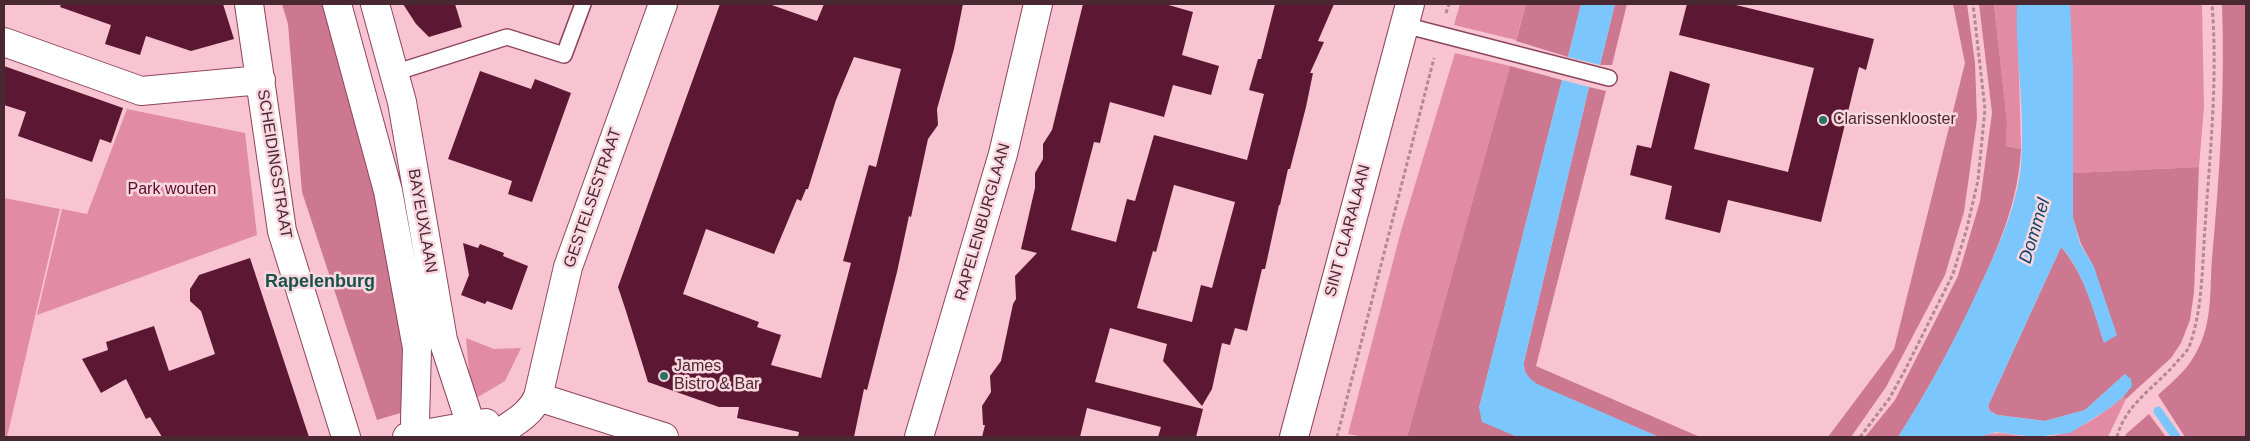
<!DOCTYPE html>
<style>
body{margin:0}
#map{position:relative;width:2250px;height:441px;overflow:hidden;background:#f8c4d1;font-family:Arial,sans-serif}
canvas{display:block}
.frame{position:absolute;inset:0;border:5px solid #492831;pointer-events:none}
</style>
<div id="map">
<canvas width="2250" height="441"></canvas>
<div class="frame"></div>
</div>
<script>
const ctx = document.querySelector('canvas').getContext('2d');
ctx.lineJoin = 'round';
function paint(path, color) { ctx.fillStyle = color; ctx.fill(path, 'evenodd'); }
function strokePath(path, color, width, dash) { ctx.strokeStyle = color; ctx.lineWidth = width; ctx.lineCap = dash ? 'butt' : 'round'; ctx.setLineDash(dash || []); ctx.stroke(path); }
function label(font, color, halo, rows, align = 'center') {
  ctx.font = font + ' Arial,sans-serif'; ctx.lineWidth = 5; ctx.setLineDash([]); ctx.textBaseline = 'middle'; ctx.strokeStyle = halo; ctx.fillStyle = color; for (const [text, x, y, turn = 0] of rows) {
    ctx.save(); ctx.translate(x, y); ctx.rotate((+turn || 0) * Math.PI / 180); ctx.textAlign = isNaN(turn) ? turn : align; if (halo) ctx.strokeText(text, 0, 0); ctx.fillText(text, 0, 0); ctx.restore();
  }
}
paint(new Path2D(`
 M1460,4H1526L1516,40L1454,25Z
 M1994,4H2017L2021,149L2006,146L2007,122Z
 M2070,4H2202L2204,107L2199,167L2073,173Z
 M1455,53L1510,66L1407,437H1365L1348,434L1401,231Z
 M127,109L245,133L257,235L37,315L62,209L87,214Z
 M4,198L60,209L7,437H4Z
 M466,338L494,349L521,348L505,381L478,397L471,393Z
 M2123,397L2126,399L2108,437H1979C1998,429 2013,436 2032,437C2069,439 2096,419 2123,397Z`), '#e18ba4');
paint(new Path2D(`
 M282,4H326L375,179L407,346V411L377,420L302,192L288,24Z
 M1526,4H1581L1568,57L1516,41Z
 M1615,4H1627L1612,65H1600Z
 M1953,4H1967L1975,63L1977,119L1964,212L1945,275L1886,387L1851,437H1828L1894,349L1965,63Z
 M1979,4H1994L2007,122L2006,146L2021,149C2018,204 1998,248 1975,297C1952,346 1927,392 1898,437H1865L1895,400L1958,276L1980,201L1992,113Z
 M2222,4H2246V437H2185L2158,395C2179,376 2191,367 2202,340C2212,315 2210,284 2212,258C2220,173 2225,88 2222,4Z
 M1510,66L1562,80L1479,408L1504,431L1518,437H1407Z
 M1589,87L1606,91L1536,366L1700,437H1659L1536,384C1528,377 1523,373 1524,362Z
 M2199,167L2194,292L2190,320L2181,343L2171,358L2126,399L2123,397L2132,385L2125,374L2085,410L2045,421L1997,415L1990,411L1988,406L2061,247C2084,273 2094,311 2104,343L2094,267L2081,244L2073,218V173Z
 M2149,414L2166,437H2125L2126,434Z`), '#cc7891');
paint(new Path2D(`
 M1581,4H1615L1600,65L1568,57Z
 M2017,4H2070L2073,69V218L2080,244L2094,267L2117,335L2104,343C2095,315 2082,267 2061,247L1988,406L1990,411L1997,415L2045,421L2085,410L2125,374L2131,379L2132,386L2123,397L2108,409L2070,433L2034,437L1996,432L1979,437H1898C1929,389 1955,340 1979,288C1996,252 2014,214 2020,174C2027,118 2015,60 2017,4Z
 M1562,80L1589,87L1524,362C1523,373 1528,377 1537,384L1659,437H1518L1482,422L1479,408Z`), '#7bc6fd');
strokePath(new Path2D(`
 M2158,411L2176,437`), '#7bc6fd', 9);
paint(new Path2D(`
 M61,4H223L234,39L191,51L146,36L140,55L105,44L111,25L60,7Z
 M403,4H455L462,27L429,37L416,24Z
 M720,4H769L817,21L824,4H963L954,49L937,109L938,125L928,139L911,217L909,216L897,272L867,390L864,389L854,437H798L799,432L737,418L739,407H719L648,382L626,311L618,287ZM854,57L901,69L876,167L869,165L843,261L851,263L821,378L771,365L781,335L757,327L759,322L683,294L706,229L774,254L797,199L801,201L806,189H808L836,100Z
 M1083,4H1165L1193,12L1182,55L1219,66L1211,95L1173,85L1164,117L1110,102L1100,143L1094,142L1071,230L1116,242L1127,199L1135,201L1154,135L1247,160L1264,94L1249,90L1258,59H1261L1275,4H1334L1318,41L1324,42L1310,73H1313L1306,107L1290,169H1288L1280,205H1279L1265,269H1262L1247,331L1235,328L1230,345L1222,343L1212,389L1202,406L1163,361L1167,344L1110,328L1095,382L1203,409L1196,437H1158L1161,427L1087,408L1080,437H982L985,425H983L982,406L991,392L990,376L1001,361L1013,304L1016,299L1015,276L1037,253L1021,249L1035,188V173L1043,159V144L1052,130ZM1174,185L1235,202L1212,288L1201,285L1192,322L1137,308L1153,251L1156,252Z
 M1687,4H1732L1874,39L1866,70L1859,67L1821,222L1728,200L1720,233L1665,219L1672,186L1630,175L1637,145L1651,148L1670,71L1710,84L1694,149L1788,172L1814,68L1679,35Z
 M4,66L123,108L111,143L100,139L92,162L18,136L26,112L4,105Z
 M480,71L531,89L535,79L571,93L532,202L508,194L512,181L448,159Z
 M463,243L478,248L480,244L504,253L503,256L528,266L512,310L487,301L485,304L461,295L469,275Z
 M250,258L309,437H162L150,417L146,419L126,379L101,393L82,359L108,350L106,342L154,326L169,371L215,354L201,311L190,301V289L199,275Z`), '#5c1832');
const lane = new Path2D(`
 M1404,25L1609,78
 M394,73L507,37L564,55L583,4`);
const street = new Path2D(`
 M249,4L282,231L346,437
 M4,42L141,91L261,80
 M538,397L664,437
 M919,437L1003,154L1038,4
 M1294,437L1410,4`);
const secondary = new Path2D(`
 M337,4L388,191L417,348L415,421L418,437
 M375,4L402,102L443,340L467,413L471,437
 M407,437L486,423
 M494,437C510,424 529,417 538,397L568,267L663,4`);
strokePath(lane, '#8e455c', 18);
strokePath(street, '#8e455c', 30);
strokePath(secondary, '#8e455c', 30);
strokePath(new Path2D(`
 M1446,13L1449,4
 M1337,437L1434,58
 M1860,437L1889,399L1904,372L1953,274L1967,228L1978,180L1985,109L1973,4
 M2117,437C2125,405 2154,388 2175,364C2179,359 2186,353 2189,347C2203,309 2202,267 2205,227C2210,154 2218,77 2212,4`), '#b48893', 3, [4, 2.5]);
strokePath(lane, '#fff', 15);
strokePath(street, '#fff', 28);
strokePath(secondary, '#fff', 28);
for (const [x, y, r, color] of [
 [1823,120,5,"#297065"],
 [664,376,5,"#297065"]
]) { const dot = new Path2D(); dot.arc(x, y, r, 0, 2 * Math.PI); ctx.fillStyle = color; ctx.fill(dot); strokePath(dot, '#fad6df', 2); }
label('16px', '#492831', '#fad6df', [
 ["Clarissenklooster",1833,120],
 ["James",674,367],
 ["Bistro & Bar",674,385]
], 'left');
label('16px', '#492831', '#fad6df', [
 ["SCHEIDINGSTRAAT",274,164,81],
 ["GESTELSESTRAAT",593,198,-71],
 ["BAYEUXLAAN",422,221,80],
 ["RAPELENBURGLAAN",983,222,-74],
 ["SINT CLARALAAN",1348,231,-75]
]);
label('16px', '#590c2d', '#fad6df', [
 ["Park wouten",172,190]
]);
label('italic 18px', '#0a476a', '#fad6df', [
 ["Dommel",2035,231,-73]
]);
label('bold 18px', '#19524a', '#fad6df', [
 ["Rapelenburg",320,282]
]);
</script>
